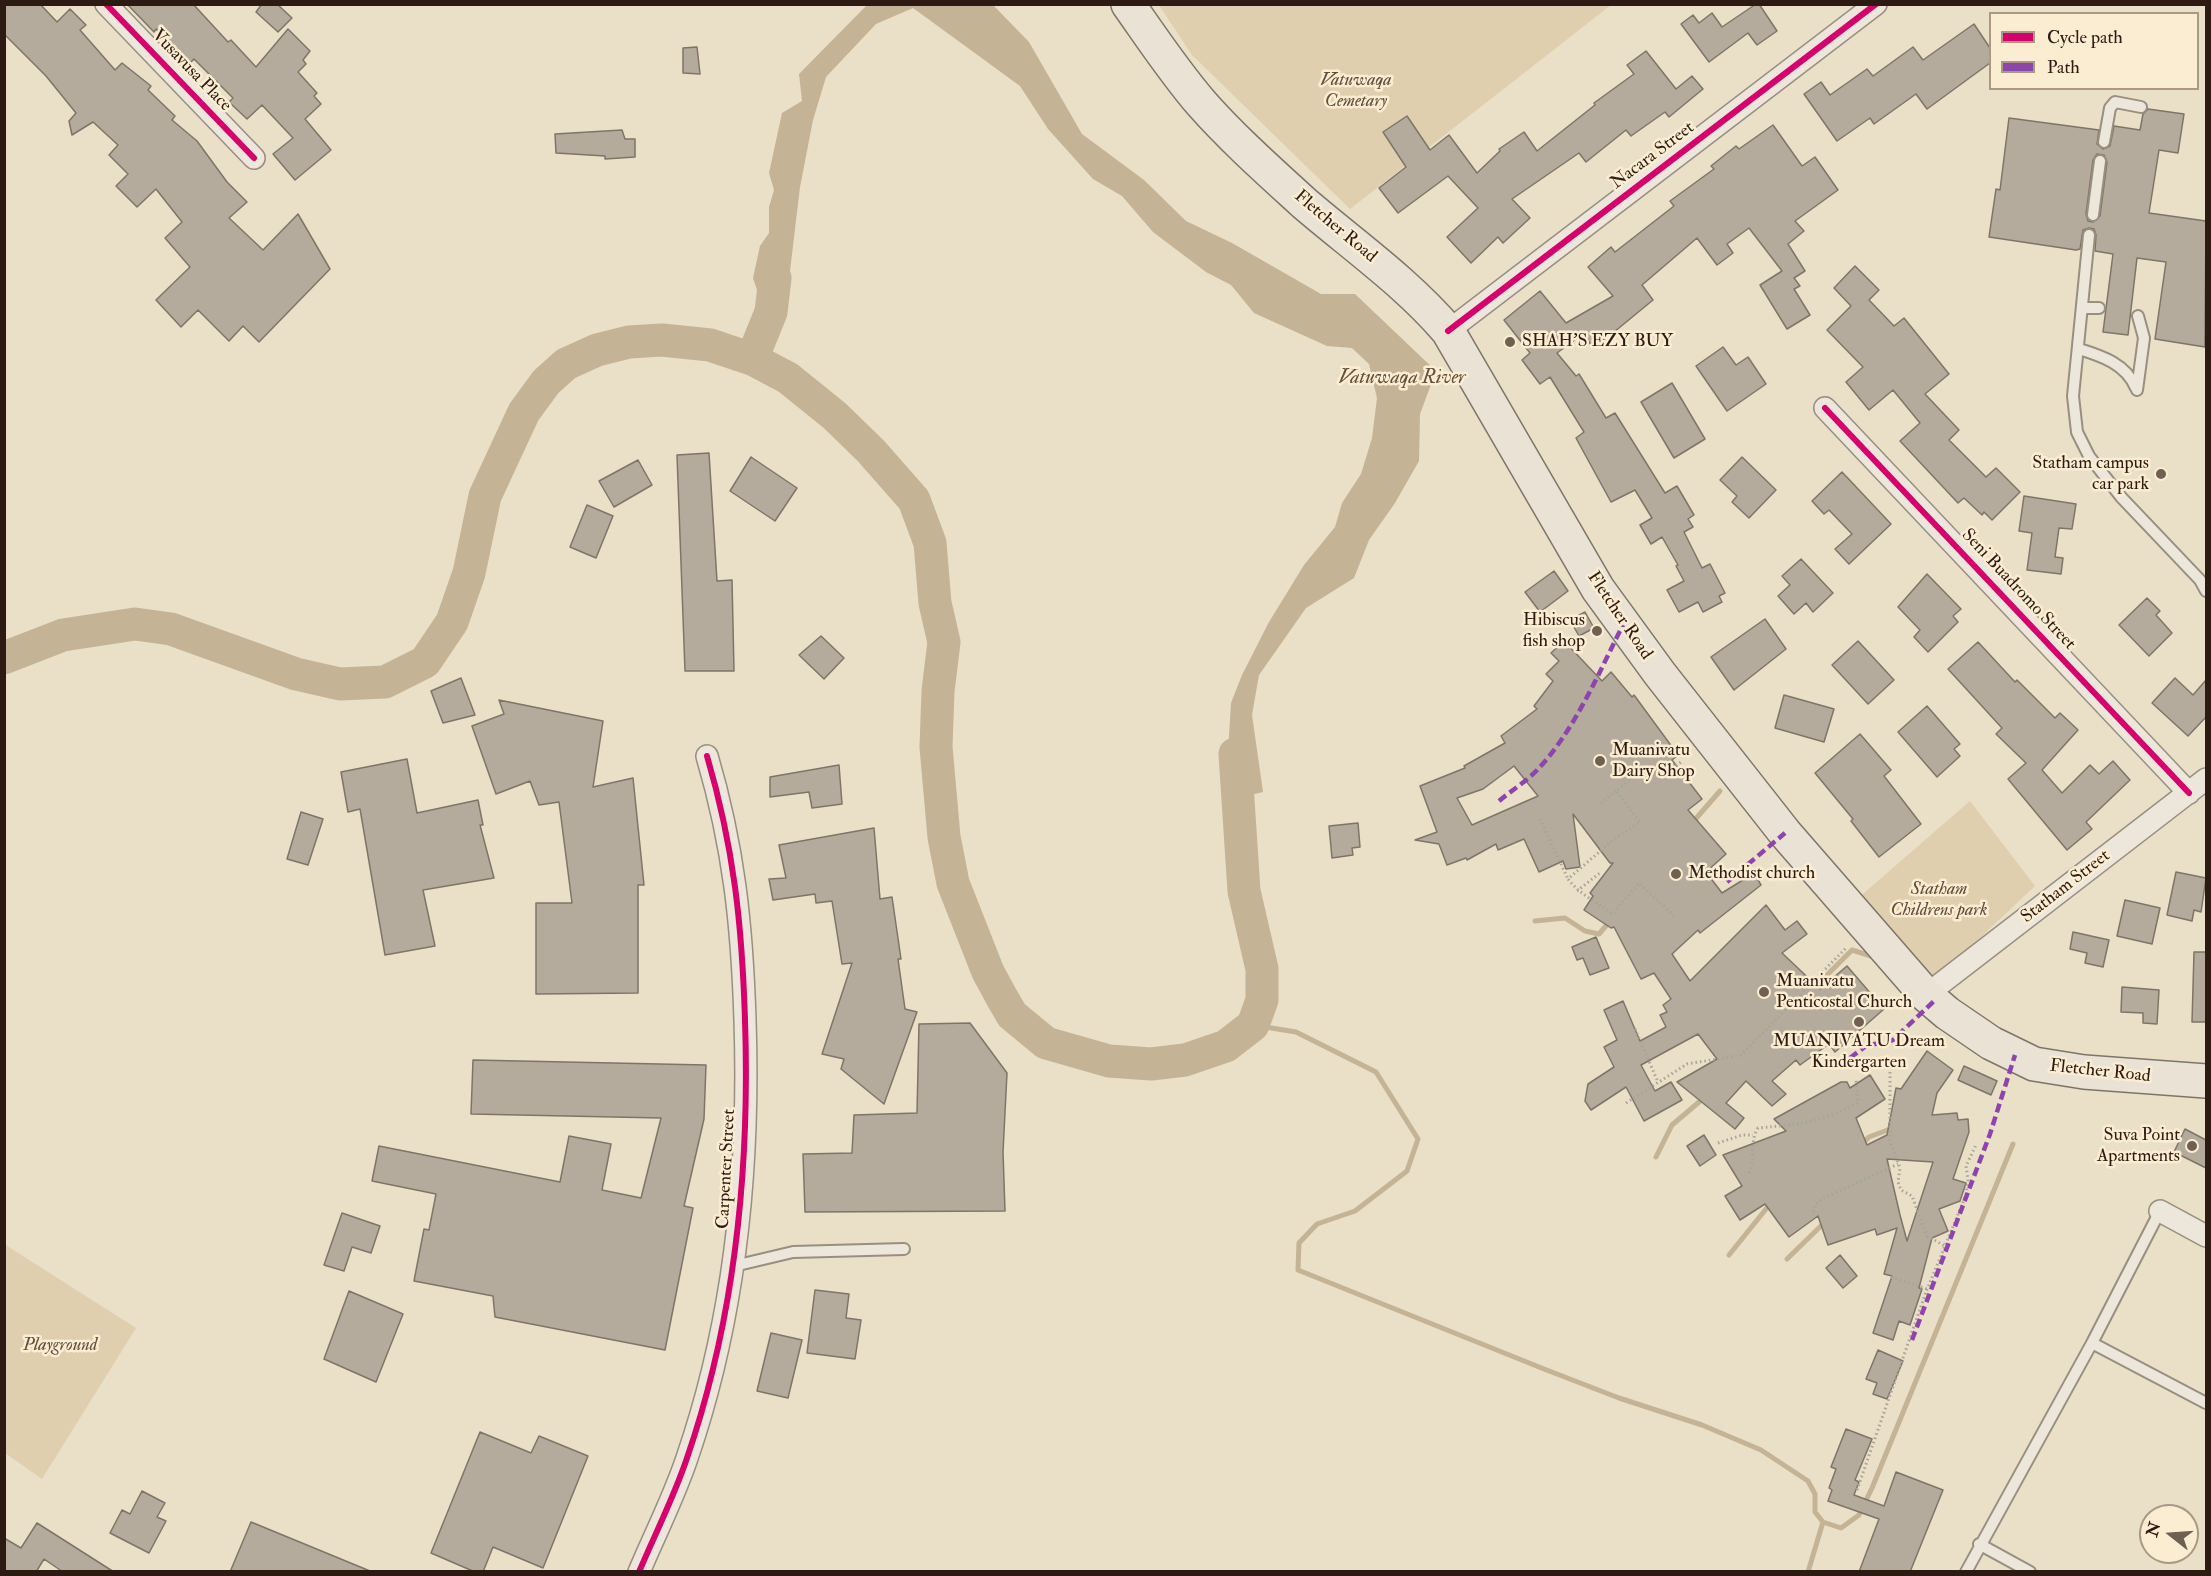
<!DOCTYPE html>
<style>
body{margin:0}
#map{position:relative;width:2211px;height:1576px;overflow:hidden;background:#eadfc7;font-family:"IM FELL Double Pica",serif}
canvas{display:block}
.frame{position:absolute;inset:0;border:6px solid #2d1b13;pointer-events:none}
.legend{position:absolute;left:1989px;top:12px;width:210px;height:78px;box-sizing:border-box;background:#fbedd1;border:2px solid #a99985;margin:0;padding:8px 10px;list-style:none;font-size:18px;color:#2d1b13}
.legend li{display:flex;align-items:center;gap:12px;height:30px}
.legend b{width:30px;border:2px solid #a99985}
.north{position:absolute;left:2139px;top:1504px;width:60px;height:60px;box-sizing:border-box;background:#fbedd1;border:2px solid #a99985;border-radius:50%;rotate:287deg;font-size:16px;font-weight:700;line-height:24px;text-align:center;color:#2d1b13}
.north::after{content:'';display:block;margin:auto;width:21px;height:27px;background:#6f6052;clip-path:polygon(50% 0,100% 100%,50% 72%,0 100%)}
</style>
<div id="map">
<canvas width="2211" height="1576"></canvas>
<div class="frame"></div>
<ul class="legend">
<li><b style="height:8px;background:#d6006c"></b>Cycle path</li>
<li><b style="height:8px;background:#8e44ad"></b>Path</li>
</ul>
<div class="north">N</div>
</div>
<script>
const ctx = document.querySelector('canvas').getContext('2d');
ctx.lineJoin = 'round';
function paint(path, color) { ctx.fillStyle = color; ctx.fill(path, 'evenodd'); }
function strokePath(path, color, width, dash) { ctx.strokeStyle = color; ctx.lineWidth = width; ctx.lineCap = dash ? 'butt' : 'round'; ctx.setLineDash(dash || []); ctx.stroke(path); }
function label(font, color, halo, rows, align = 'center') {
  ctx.font = font + ' "IM FELL Double Pica",serif'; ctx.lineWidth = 5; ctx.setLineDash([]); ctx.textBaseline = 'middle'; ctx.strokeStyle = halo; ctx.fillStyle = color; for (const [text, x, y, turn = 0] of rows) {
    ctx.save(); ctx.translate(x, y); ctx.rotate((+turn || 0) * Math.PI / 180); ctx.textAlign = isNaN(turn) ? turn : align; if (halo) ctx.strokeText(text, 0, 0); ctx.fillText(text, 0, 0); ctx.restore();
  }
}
paint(new Path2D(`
 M1159,5H1611L1350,209L1192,55Z
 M1970,801L2035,886L1930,985L1857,899Z
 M4,1244L136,1328L42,1479L5,1453Z`), '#dfcfaf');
paint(new Path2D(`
 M867,5H993L1029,42L1082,134L1144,180L1186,221L1232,243L1321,294H1355L1436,371L1420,414L1419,461L1395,503L1369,540L1354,578L1306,608L1259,675L1252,715L1263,792L1225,801L1231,703L1242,675L1269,622L1304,565L1335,527L1342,503L1361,474L1372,438L1377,398L1369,364L1352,348L1327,346L1254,313L1231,285L1206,272L1153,232L1122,196L1093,179L1048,129L1020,86L913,8L876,24L826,77L813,120L800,187L790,271L777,322L755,321L760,299L753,278L760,246L769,233V207L774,190L769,173L782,113L802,101L799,74Z`), '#c4b395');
strokePath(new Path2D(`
 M1692,823L1720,791
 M1535,921L1565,918L1585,931L1599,934L1611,920
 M1813,989L1852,950L1874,957
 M1253,1025L1296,1032L1376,1072L1418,1139L1407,1171L1355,1211L1317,1224L1299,1243L1298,1270L1544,1369L1619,1398L1702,1425L1761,1450L1808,1481L1815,1494V1512L1823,1522L1808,1572
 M1862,1144L1869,1137L1893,1128
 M1656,1157L1672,1125L1705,1097
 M1729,1255L1770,1204
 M1787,1259L1826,1221
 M1823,1522L1841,1528L1859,1515L1872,1488L2013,1144`), '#c4b395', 5);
strokePath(new Path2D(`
 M752,359L771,312L775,278
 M4,658L63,635L135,624L171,629L296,674L340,684L385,682L425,662L452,622L469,573L485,496L524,412L546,382L566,364L597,350L629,342L662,340L710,345L752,359L788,378L835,416L871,451L914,500L930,543L935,603L944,642L938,691L936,747L944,837L953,883L988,972L1001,996L1012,1015L1046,1043L1109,1061L1151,1064L1185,1060L1226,1046L1253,1025L1262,1000V969L1244,891L1235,754`), '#c4b395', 33);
const building = new Path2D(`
 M4,4H40L57,22L70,9L86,25L80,30L115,70L122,63L151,86L148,90L175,116L172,120L197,141L227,182L247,202L229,218L263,250L298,214L330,269L259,342L243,326L229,341L198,310L181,327L156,300L190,267L165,238L182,222L156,189L137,207L116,186L128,174L109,155L118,145L93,122L72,135L69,121L76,113L46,76L4,34Z
 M127,4H193L228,42L231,40L256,67L288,29L310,51L303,60L306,64L298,72L317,93L314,96L321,104L305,119L331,150L295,180L273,154L293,138L262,105L247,119L229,102L233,98L194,59L190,63L156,29L154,32Z
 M262,4H277L292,18L278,32L256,12Z
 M1756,4H1759L1777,31L1757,45L1748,33L1709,62L1681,24L1693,15L1699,23L1712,13L1722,27Z
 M1974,24L1990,48V63L1927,109L1916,94L1874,124L1870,118L1837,141L1804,94L1821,82L1830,95L1867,69L1873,76L1913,47L1923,60Z
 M697,47L700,74L683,73V48Z
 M1646,51L1676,89L1692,76L1703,89L1669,117L1665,112L1631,136L1626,130L1586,162L1579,153L1512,199L1530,218L1503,243L1498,237L1471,263L1447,237L1478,208L1448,176L1398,213L1379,188L1406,167L1383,132L1407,116L1430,150L1449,135L1477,173L1500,151L1499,149L1524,132L1537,151L1595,105L1594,103L1634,74L1627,65Z
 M2148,109L2184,114L2178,153L2159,150L2149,213L2206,221L2205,347L2155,339L2166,262L2137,258L2128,335L2103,332L2113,254L2095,251L2096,235L2094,229L2089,228L2083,230L2080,249L2076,250L1989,237L1996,189L2000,190L2009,118L2099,130L2097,144L2103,149L2110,146L2114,126L2140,130L2143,114ZM2097,154L2104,155L2107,162L2100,216L2093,222L2088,221L2086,214L2093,160Z
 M1773,125L1802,166L1815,157L1838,190L1795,221L1804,231L1788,244L1805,271L1794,278L1800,286L1794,289L1810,315L1787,329L1760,285L1782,271L1749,228L1727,244L1733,253L1717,265L1697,238L1642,285L1653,300L1608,337L1592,347L1584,333L1557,353L1576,376L1579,374L1606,418L1615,413L1665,493L1677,486L1694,515L1688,519L1693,527L1684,532L1702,568L1710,564L1725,593L1719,596L1722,602L1703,612L1698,602L1679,612L1667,590L1684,581L1676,566L1678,565L1662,537L1651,544L1640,525L1652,518L1635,490L1611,502L1576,438L1584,432L1550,377L1540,384L1522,360L1530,353L1504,320L1540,291L1566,323L1613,296L1588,267L1611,247L1615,252L1674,206L1670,201L1714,169L1711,166L1736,146L1739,149Z
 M622,130L625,139H635V157L605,159V156L556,153L555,134Z
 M1855,266L1879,290L1869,300L1894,326L1904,318L1949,374L1925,394L1959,430L1949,440L1986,477L1996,468L2020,492L1992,520L1984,512L1982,515L1964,498L1958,503L1900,441L1920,423L1893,390L1869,410L1846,382L1863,367L1827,330L1851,306L1834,288Z
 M1723,347L1736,365L1748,357L1766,384L1727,411L1696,366Z
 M1672,383L1705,439L1674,458L1641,402Z
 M709,453L717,581L732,580L734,671H685L677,455Z
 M751,457L797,488L775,521L730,491Z
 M1742,457L1776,490L1749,518L1732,502L1737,496L1720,480Z
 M638,460L652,485L614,507L599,481Z
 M1842,472L1891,524L1849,564L1835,549L1852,534L1829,510L1824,514L1812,501Z
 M2024,496L2076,504L2072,529L2059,528L2055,557L2063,558L2061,574L2027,570L2032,533L2019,531Z
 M587,505L613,516L596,558L570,547Z
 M1801,559L1833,593L1813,612L1806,603L1794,614L1778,596L1790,585L1782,576Z
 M1554,571L1568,591L1540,612L1525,592Z
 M1927,574L1961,609L1953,616L1958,622L1928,652L1914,637L1920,630L1898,607Z
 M2147,598L2160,611L2156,615L2172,633L2149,656L2119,625Z
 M1585,612L1594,628L1579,636L1570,620Z
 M1765,619L1786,649L1734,690L1711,657Z
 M821,636L844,658L824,679L799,655Z
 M1564,641L1602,681L1611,672L1632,697L1634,695L1678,755L1672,760L1702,799L1688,810L1726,854L1706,872L1722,893L1754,873L1761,885L1700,933L1698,930L1672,954L1690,981L1766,905L1785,930L1797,921L1807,934L1782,953L1820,989L1847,966L1884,1009L1835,1052L1829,1044L1800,1065L1796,1060L1772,1081L1786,1094L1772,1106L1746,1081L1726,1103L1744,1118L1735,1129L1677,1082L1717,1059L1698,1034L1641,1065L1655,1091L1671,1082L1682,1100L1644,1121L1626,1087L1591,1110L1585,1101L1588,1084L1614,1067L1604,1047L1617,1040L1604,1010L1623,1001L1640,1041L1666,1027L1660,1015L1667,1012L1663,1005L1671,999L1654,973L1641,979L1614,927L1611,928L1584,910L1593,896L1590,893L1613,863H1610L1573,814L1580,867L1566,869L1563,861L1539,872L1524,839L1498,850L1496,844L1467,860L1466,858L1447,865L1439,844L1415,840L1437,832L1420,786L1465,768L1464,766L1505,743L1501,736L1537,709L1534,706L1553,681L1546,674L1559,661L1551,653ZM1514,766L1538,796L1472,825L1457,798L1483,789Z
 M1858,641L1894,680L1868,704L1832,665Z
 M1978,642L2015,682L2017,680L2055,718L2060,713L2078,730L2042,770L2062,793L2090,765L2099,774L2113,761L2130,780L2086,822L2092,829L2067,850L2008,779L2026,763L1996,734L2002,728L1948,669Z
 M461,678L475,715L443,723L431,691Z
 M2175,678L2193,695L2206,680V717L2188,736L2152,703Z
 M1784,695L1834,709L1824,742L1775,728Z
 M499,700L603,721L593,787L633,778L644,885H638V993L536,994V903H572L559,802L539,805L530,781L496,794L472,726L504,714Z
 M1927,706L1960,744L1954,749L1960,756L1937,777L1898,732Z
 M1860,734L1891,770L1884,776L1921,824L1879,857L1851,821L1853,819L1815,773Z
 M407,759L417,813L478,800L483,825H480L494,878L423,890L435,946L385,955L360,809L348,812L341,772Z
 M839,765L842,804L812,808L809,792L770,797V777Z
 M301,812L323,819L308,865L287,859Z
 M1358,823L1360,847L1352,848L1353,855L1332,858L1329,826Z
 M874,828L880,899L892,897L901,959H898L905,1009L917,1012L884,1104L841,1069L844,1059L822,1054L852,963L842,964L832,901L816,903L815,894L773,900L769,879L786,878L779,845Z
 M2176,872L2206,878L2201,912L2194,910L2192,921L2167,915Z
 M2125,900L2160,908L2152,944L2117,936Z
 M2073,932L2109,940L2103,967L2085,963L2087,953L2070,949Z
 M1596,937L1609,968L1590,975L1583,958L1577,960L1572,947Z
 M2194,952H2206V1022H2192Z
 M2122,987L2159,990L2157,1024L2143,1023V1013L2121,1012Z
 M970,1023L1007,1073L1003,1152L1005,1211L805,1212L803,1154L852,1153L854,1115L917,1113L919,1024Z
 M1927,1051L1953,1070L1937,1093L1932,1115L1957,1113L1958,1120L1968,1119L1969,1132L1953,1179L1966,1183L1960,1201L1939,1209L1948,1231L1932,1238L1919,1288L1922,1289L1910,1325L1899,1321L1893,1340L1873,1333L1892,1276L1884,1274L1897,1228L1877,1235L1875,1229L1828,1245L1818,1216L1789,1237L1765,1204L1740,1220L1725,1196L1742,1186L1723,1155L1786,1131L1774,1119L1841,1082H1847L1850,1088L1870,1075L1885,1099L1856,1118L1867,1145L1887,1135L1896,1088L1901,1089ZM1887,1159L1933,1162L1907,1241L1900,1215Z
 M473,1060L706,1065L704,1119L684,1206L693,1208L665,1350L495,1317L493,1296L414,1281L424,1229L429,1230L436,1194L372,1181L379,1146L560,1182L569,1136L611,1144L602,1190L641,1198L661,1118L471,1114Z
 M1964,1066L1997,1081L1991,1095L1958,1080Z
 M2185,1129L2206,1140V1168L2174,1152Z
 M1704,1135L1716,1155L1700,1166L1687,1146Z
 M342,1213L380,1226L371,1253L352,1247L344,1271L324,1265Z
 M1840,1255L1857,1276L1843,1288L1826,1268Z
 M815,1290L849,1294L846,1318L861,1320L855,1359L807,1353Z
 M349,1291L403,1314L376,1382L324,1359Z
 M771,1333L802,1340L788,1398L757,1391Z
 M1878,1350L1903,1361L1887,1399L1873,1394L1877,1383L1866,1379Z
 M1846,1429L1872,1439L1855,1480L1859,1482L1854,1495L1884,1506L1896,1472L1943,1490L1910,1572H1859L1879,1519L1828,1501L1832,1490L1829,1488L1836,1469L1831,1467Z
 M480,1432L531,1453L539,1436L588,1456L543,1568L493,1547L483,1572H475L431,1553Z
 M142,1491L165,1503L157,1517L166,1521L149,1553L110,1533L122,1510L130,1514Z
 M251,1522L370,1571V1572H230Z
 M37,1523L114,1572H63L44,1559L36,1572H4V1538L21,1548Z`);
paint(building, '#b4ab9c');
strokePath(building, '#7e7568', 1.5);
const service = new Path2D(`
 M2104,142L2110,108L2115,102L2141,107
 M2093,215L2100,161
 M2089,235L2073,396L2077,432L2089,456L2121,497L2200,580L2206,591
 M2083,308H2099
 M2079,349C2102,356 2126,364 2136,388
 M2137,390L2144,338L2138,316
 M734,1266L793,1252L904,1249
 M2092,1343L2206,1403
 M1979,1544L2030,1572
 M1966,1572L2092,1343L2160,1211`);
const minor = new Path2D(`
 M106,4L254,158
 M1448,331L1876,4
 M1825,408L2189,793
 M1926,995L2206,779
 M2160,1211L2206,1236
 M639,1572C655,1534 674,1497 687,1458C736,1316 750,1169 745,1020C742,925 734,848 707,756`);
const primary = new Path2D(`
 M1128,4C1152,38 1175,73 1202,104C1233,139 1269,171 1304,203C1353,245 1406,282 1448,331L1598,589L1660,674L1785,833L1926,995L1947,1013L1991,1043L2034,1064L2084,1072L2206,1081`);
strokePath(service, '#988f81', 14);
strokePath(minor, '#988f81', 24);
strokePath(primary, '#7e7568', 36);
strokePath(new Path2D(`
 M1601,803L1616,791
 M1540,819L1568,879
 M1577,891L1601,872
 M1674,916L1639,883L1612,914C1597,902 1579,894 1568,879L1613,840L1640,822L1616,791L1639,773L1662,776L1681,762
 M1635,1029L1658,1082
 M1890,1072V1141L1900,1168L1898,1182L1901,1190L1912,1196L1927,1236L1945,1246
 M1626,1103L1687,1064L1741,1055L1847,947
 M1718,1143L1742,1135H1753
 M1749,1173C1756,1159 1749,1142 1758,1128C1801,1124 1818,1123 1858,1103L1856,1080
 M1813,1212L1816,1204L1824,1198L1898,1164
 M1891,1277L1927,1289
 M1857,1490L1926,1292L1966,1195L1968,1180L1966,1166L1976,1145`), '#a9a399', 3, [1.5, 3]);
strokePath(service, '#ede7db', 10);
strokePath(minor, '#ede7db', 21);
strokePath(primary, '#e9e2d5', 33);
strokePath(new Path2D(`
 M1499,801C1512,790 1527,781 1538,769C1575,730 1599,672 1623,625
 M1727,882L1785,833
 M1839,1066L1866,1046L1893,1040L1934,1001
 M1912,1340L1990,1134L2015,1055`), '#8e44ad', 4.5, [9, 4.5]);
strokePath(new Path2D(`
 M106,4L254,158
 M1448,331L1876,4
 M1825,408L2189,793
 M639,1572C655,1534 674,1497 687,1458C736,1316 750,1169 745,1020C742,925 734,848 707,756`), '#d6006c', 6);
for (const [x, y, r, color] of [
 [1510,342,6,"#6f6052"],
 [2161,474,6,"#6f6052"],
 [1597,631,6,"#6f6052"],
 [1600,761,6,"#6f6052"],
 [1676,874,6,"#6f6052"],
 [1764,992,6,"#6f6052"],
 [1859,1022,6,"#6f6052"],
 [2192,1146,6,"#6f6052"]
]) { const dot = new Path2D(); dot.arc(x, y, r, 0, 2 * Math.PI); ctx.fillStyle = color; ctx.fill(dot); strokePath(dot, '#fbedd1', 2); }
label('18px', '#2d1b13', '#fbedd1', [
 ["Vusavusa Place",191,71,46],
 ["Nacara Street",1653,156,-37],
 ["Fletcher Road",1335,227,40],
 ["Seni Buadromo Street",2018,590,47],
 ["Fletcher Road",1619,616,56],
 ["Statham Street",2066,887,-38],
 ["Fletcher Road",2100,1072,6],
 ["Carpenter Street",727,1169,-87]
]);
label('italic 18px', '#604d3c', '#fbedd1', [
 ["Vatuwaqa",1356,81],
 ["Cemetary",1356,102],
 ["Statham",1939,890],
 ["Childrens park",1939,911],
 ["Playground",60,1346]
]);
label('18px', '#2d1b13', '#fbedd1', [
 ["SHAH'S EZY BUY",1522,342],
 ["Statham campus",2149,464,"right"],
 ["car park",2149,485,"right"],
 ["Hibiscus",1585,621,"right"],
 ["fish shop",1585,642,"right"],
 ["Muanivatu",1612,751],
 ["Dairy Shop",1612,772],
 ["Methodist church",1688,874],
 ["Muanivatu",1776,982],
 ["Penticostal Church",1776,1003],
 ["MUANIVATU Dream",1859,1042,"center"],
 ["Kindergarten",1859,1063,"center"],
 ["Suva Point",2180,1136,"right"],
 ["Apartments",2180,1157,"right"]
], 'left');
label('italic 20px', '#63503f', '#fbedd1', [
 ["Vatuwaqa River",1402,379]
]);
</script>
